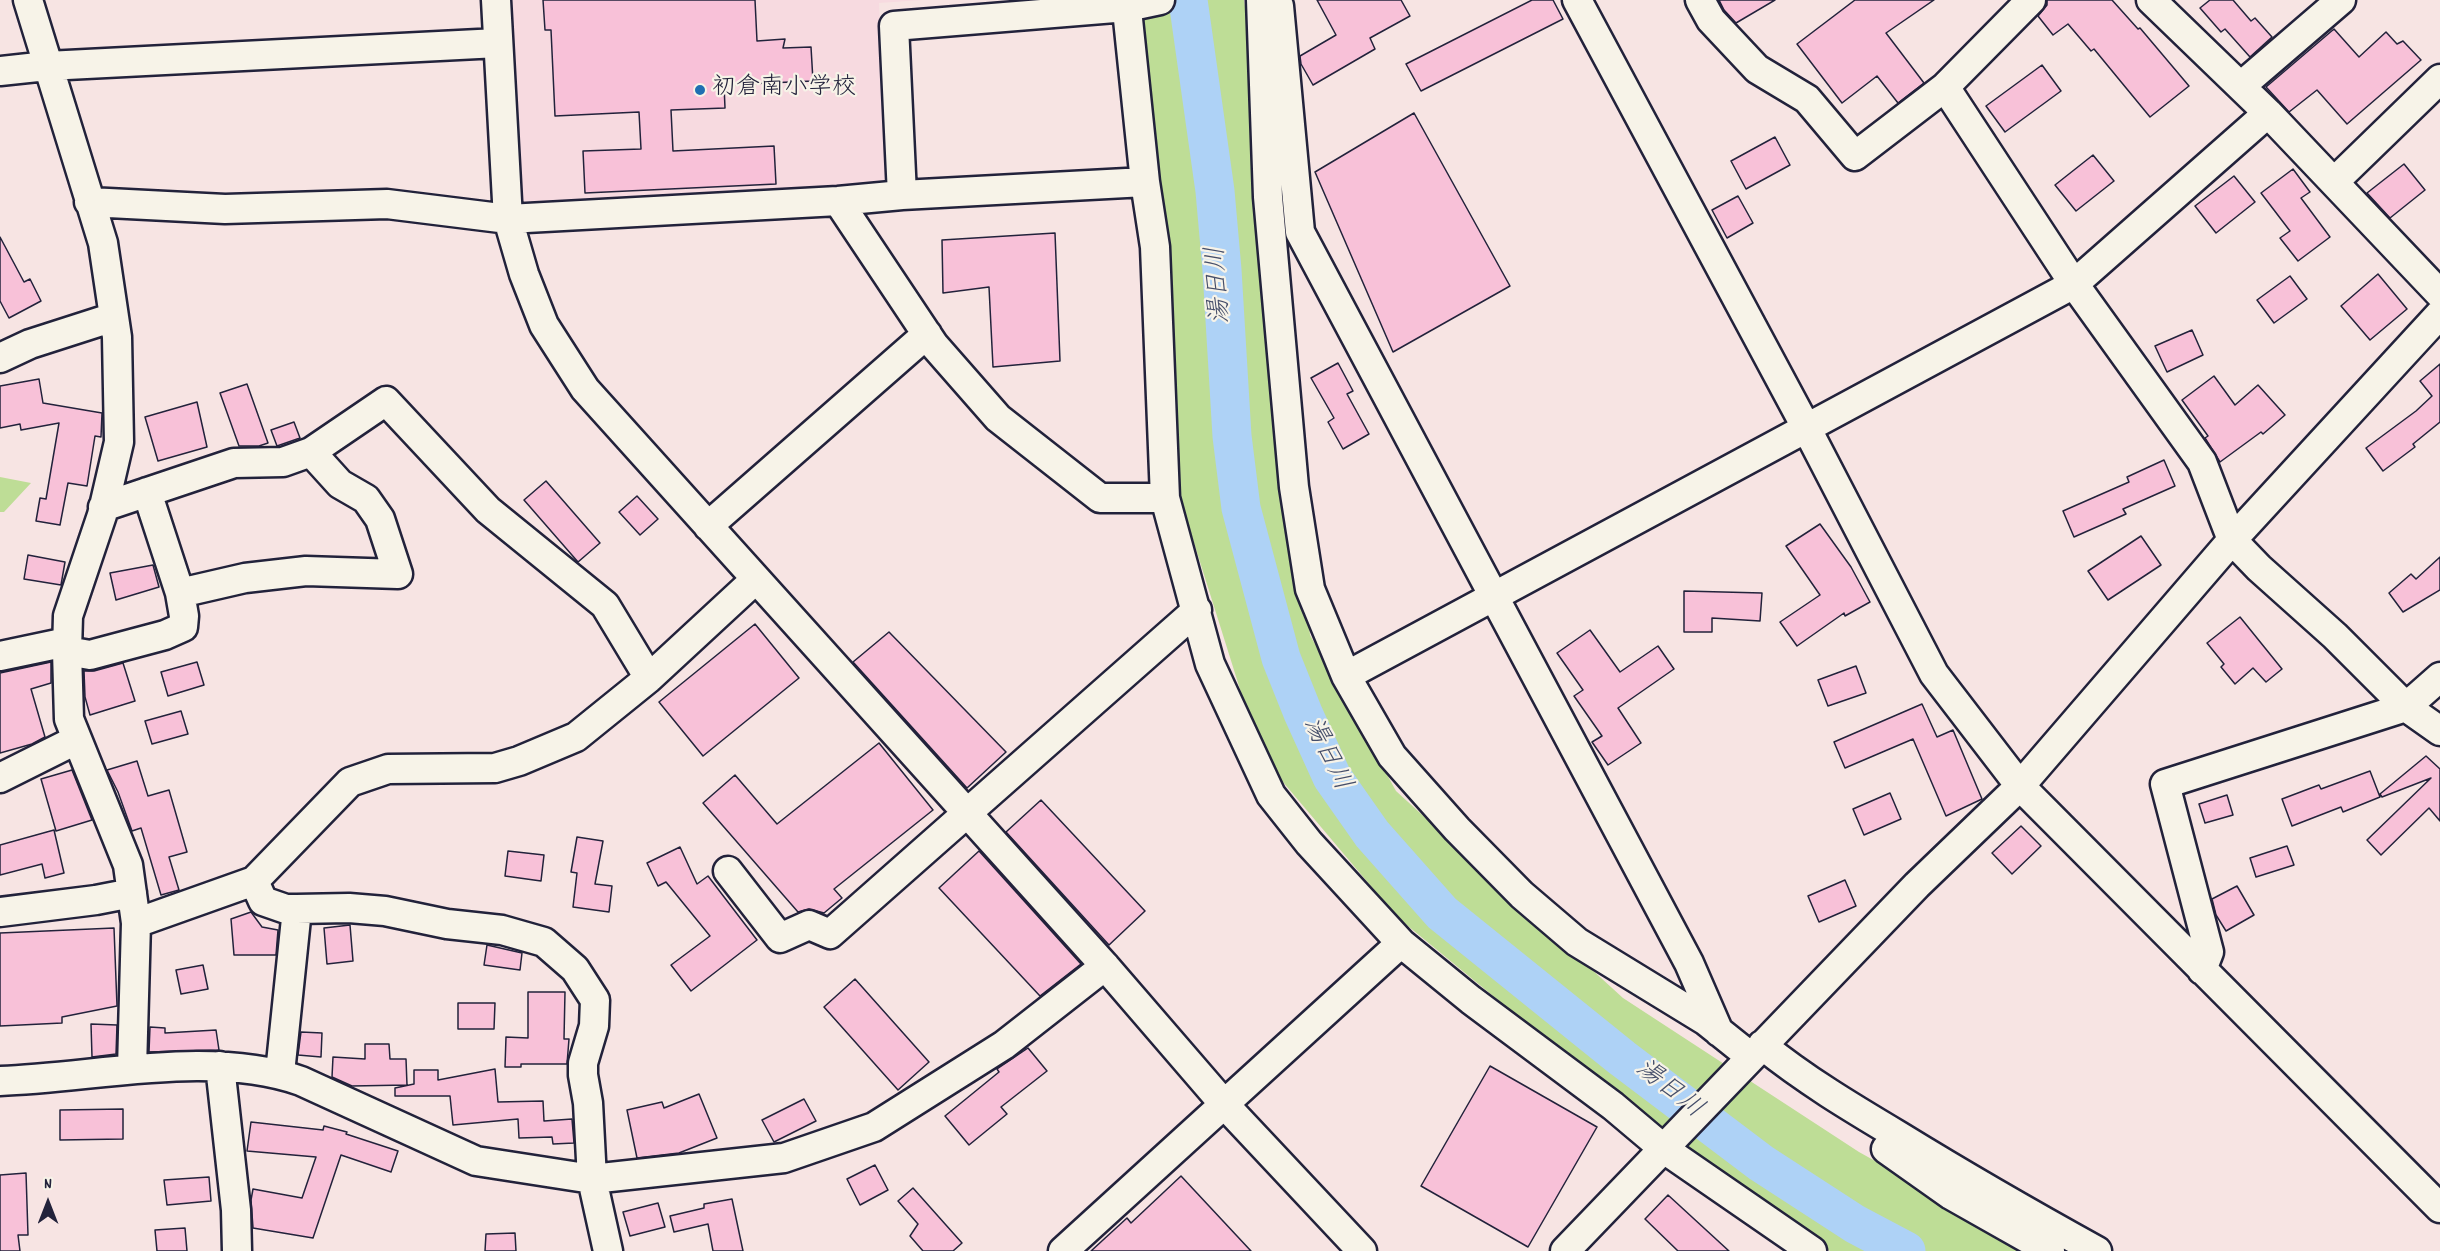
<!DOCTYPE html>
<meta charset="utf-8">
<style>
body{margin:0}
#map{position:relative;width:2440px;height:1251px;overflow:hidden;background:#f7e4e3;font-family:Dekko,sans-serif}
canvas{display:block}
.north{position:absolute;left:18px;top:1173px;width:60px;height:60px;-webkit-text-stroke:4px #f7f3e8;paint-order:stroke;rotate:0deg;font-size:16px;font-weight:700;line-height:24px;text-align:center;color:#22223b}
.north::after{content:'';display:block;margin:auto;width:21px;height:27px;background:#22223b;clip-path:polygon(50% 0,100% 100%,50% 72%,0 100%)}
</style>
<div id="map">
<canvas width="2440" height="1251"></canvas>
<div class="north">N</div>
</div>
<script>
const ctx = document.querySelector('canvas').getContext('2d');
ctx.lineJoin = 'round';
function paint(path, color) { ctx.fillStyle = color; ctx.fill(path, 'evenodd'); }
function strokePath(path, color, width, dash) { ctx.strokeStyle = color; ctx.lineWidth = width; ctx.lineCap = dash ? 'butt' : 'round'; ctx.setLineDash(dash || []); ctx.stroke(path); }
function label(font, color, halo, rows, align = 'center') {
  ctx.font = font + ' Dekko,"Klee One",sans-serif'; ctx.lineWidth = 4.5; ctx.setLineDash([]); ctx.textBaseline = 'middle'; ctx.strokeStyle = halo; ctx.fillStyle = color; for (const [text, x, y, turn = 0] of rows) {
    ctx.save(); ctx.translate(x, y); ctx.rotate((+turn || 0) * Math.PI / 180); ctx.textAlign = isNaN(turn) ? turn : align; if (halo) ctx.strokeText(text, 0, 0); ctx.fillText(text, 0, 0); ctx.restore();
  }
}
paint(new Path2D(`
 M512,0H922L879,3L886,177L880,186L522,205Z`), '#f7dae0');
paint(new Path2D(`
 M1135,0H1244L1268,173L1310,635L1396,791L1623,998L1859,1152L2037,1251H1830L1645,1121L1397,917L1261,756L1178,492Z
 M0,477L31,483L4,512H0Z`), '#bedd96');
strokePath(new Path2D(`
 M1188,0L1215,191L1222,270L1232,436L1241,508L1281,658L1303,713L1332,777L1372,834L1442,913L1622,1058L1761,1163L1855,1224L1906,1251`), '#aed2f6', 39);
const building = new Path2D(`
 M543,0H755L757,41L785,39L783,48L811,47L813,81L724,85L725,108L671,110L673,151L774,146L776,184L585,193L583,151L641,149L639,112L555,116L551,30H545Z
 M1317,0H1401L1410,16L1370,38L1375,49L1313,85L1301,64L1300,56L1336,35Z
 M1532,0H1553L1563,19L1421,91L1406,64Z
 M1719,0H1775L1736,23L1724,10Z
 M1855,0H1934L1886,33L1924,83L1898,103L1877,76L1842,103L1797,44Z
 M2047,0H2112L2138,29L2140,28L2189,86L2150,117L2094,49L2091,51L2068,24L2053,35L2038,16L2047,5Z
 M2210,0H2233L2251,21L2255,18L2272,37L2250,57L2225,29L2221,32L2200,8Z
 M2334,29L2359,57L2386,32L2397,44L2403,41L2421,60L2347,124L2317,90L2289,112L2266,87Z
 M2042,65L2061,91L2005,132L1986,106Z
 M1414,113L1510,286L1393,352L1315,172Z
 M1775,137L1790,165L1746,189L1731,161Z
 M2093,155L2114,181L2076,211L2055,185Z
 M2404,164L2425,190L2390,218L2367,193Z
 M2293,169L2310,192L2301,198L2330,237L2298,261L2280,238L2290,231L2261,193Z
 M2234,176L2255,202L2216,233L2195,206Z
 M1738,196L1753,223L1727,238L1712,210Z
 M1055,233L1060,361L993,367L989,287L943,293L942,240Z
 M0,237L24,282L30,279L41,301L9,318L0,301Z
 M2378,274L2407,309L2370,340L2341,306Z
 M2290,276L2307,299L2274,323L2257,300Z
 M2192,330L2203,355L2167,372L2155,346Z
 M1338,363L1353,391L1347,394L1369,434L1343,449L1328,422L1334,418L1311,378Z
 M2440,364V422L2413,444L2415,447L2383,471L2366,448L2416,411L2432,396L2420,381Z
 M2214,376L2235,405L2258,385L2285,415L2263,434L2261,432L2220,462L2205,438L2208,436L2182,400Z
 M39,379L43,403L102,413L101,437L95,436L87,486L68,483L60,525L36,521L40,498L46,499L59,423L21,430L20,424L0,428V386Z
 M247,384L268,443L259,446H239L220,393Z
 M197,402L207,447L158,461L145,417Z
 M294,422L300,438L277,446L271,430Z
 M2164,460L2175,486L2123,509L2126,514L2074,537L2063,511L2129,482L2127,477Z
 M546,481L600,543L578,562L524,500Z
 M637,496L658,519L640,535L619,512Z
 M1820,524L1851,567L1870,602L1845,616L1844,613L1797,646L1780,622L1820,595L1786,546Z
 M2141,536L2161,565L2108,600L2088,571Z
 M28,555L65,562L61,585L24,579Z
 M2440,557V590L2403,612L2389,593L2411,574L2416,579Z
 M153,565L159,587L116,600L110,573Z
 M1684,591L1762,593L1760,621L1712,618V632H1684Z
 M2240,617L2282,669L2266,682L2253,668L2235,684L2221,667L2224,664L2207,643Z
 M755,624L799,678L703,756L659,702Z
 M1590,630L1620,672L1658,646L1674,669L1618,708L1641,743L1608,765L1592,742L1602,736L1574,696L1583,690L1557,653Z
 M889,632L1006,752L967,788L853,662Z
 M51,662V683L31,689L45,737L32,744L0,753V673Z
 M197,662L204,685L168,696L161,672Z
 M123,663L135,701L90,715L85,697L84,671H94Z
 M1856,666L1866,693L1828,706L1818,680Z
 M1922,704L1937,737L1953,730L1982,799L1946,816L1913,739L1845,768L1834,742Z
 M181,711L188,734L152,744L145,721Z
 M879,743L933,810L834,889L842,898L824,913L809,909L798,912L703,803L735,775L777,824Z
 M2426,756L2440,769V821L2429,808L2381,855L2367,840L2431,778L2382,797L2380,794Z
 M137,761L148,796L169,790L187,852L169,857L179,890L161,895L141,828L132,831L118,792L107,770Z
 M72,770L92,820L56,831L41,779Z
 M2370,771L2380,797L2343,812L2341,807L2292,826L2282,799L2319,785L2321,789Z
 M1890,793L1901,819L1864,835L1853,809Z
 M2227,795L2233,815L2205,823L2199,804Z
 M1041,800L1145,911L1109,945L1006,832Z
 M2021,826L2041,846L2012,874L1992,853Z
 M54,830L64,873L45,878L42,864L0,875V845Z
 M577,837L603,841L595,884L612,886L609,912L573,907L577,873L571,872Z
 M2287,846L2294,865L2256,877L2250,858Z
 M680,847L697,884L708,876L757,940L691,991L671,965L710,936L666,882L658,886L647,863Z
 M508,851L544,855L541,881L505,876Z
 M979,851L1081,964L1040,996L939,888Z
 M1845,880L1856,906L1819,922L1808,896Z
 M2237,886L2254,915L2226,931L2216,915L2212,899Z
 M251,912L262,927L278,930L276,955H234L231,919Z
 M350,925L353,961L327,964L324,928Z
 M114,928L117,1006L62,1017V1023L0,1026V933Z
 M487,945L522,953L520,970L484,965Z
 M203,965L208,989L181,994L176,970Z
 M855,979L929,1062L898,1090L824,1007Z
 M528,992H565L564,1039H569L567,1064H521V1067H505L506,1037L528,1038Z
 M458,1003H495L494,1029H458Z
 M91,1024L117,1025L116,1054L92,1057Z
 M150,1027L165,1028V1033L216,1030L219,1050L149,1052Z
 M301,1032L322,1033L321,1057L298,1055Z
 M365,1044H389L390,1059H406L407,1085L352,1086L332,1077L333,1057L365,1059Z
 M1028,1048L1047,1071L1001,1107L1007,1114L969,1145L945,1116L999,1072L997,1069Z
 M1490,1066L1597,1127L1528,1247L1421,1186Z
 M495,1069L498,1102L543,1101L544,1121L572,1119L574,1143L553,1144L552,1137L519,1138L518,1119L453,1125L450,1096H395V1088L414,1084V1070H438V1080Z
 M699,1094L717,1138L679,1153L637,1158L627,1110L662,1102L664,1108Z
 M804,1099L816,1121L774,1142L762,1120Z
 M123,1109V1139L60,1140V1110Z
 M251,1122L323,1130L324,1126L347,1132L346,1134L398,1151L391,1172L341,1155L313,1238L253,1228L251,1200L253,1189L302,1198L316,1157L247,1151Z
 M875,1165L888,1190L860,1205L847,1179Z
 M26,1173L28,1235H18L20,1251H0V1175Z
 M1181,1176L1251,1251H1091L1127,1218L1131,1223Z
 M209,1177L211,1201L167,1205L164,1180Z
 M913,1188L962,1243L953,1251H923L910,1236L918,1224L898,1201Z
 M1668,1195L1729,1251H1678L1645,1219Z
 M732,1199L743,1251H713L708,1224L674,1232L670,1216L704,1208V1204Z
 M658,1203L665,1227L630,1236L623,1212Z
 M185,1228L187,1251H157L155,1230Z
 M515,1233L516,1251H485L486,1234Z`);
paint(building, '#f8c1d8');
strokePath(building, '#22223b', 1.5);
const minor = new Path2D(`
 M28,0L103,243L117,337L119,442L102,515L68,616L67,651L69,719L128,865L136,923L132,1069
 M496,0L508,219L524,274L544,325L585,389L1105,966L1224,1104L1362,1251
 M1126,0L1145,182L1155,247L1165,498L1210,664L1271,795L1309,843L1401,943L1471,1000L1613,1106L1664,1149L1812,1251
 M1261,0L1268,197L1294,487L1310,589L1346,676L1392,756L1457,829L1522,895L1577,942L1706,1021L1751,1057
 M1577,0L1807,429L1934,674L2020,786L2440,1208
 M1700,0L1711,20L1757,69L1807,99L1855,156L1945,87L2074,284L2202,462L2232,540L2259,568L2335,636L2406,707L2440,731
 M2151,0L2268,113L2440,294
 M1279,6L1300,232L1689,963L1719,1032
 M0,71L47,66L498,43
 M2241,86L2341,0
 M1945,87L2031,0
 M2334,182L2440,79
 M902,195L1145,182
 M838,201L934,345L998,418L1100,498H1165
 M89,202L225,209L387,204L508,219L838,201L902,195L894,26L1127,7L1160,0
 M0,358L30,344L114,317
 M147,492L180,593L245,578L306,571L398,574L380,519L366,499L340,484L311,452
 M103,507L234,463L283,462L311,452L386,401L488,510L605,605L649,678
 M708,526L927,334
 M67,651L90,655L165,635L183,627L184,616L180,593
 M0,656L67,642
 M1346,676L2074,284L2268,113
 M0,778L76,740
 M728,871L780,938L809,925L830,934L1197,610
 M254,881L263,901L286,909H297L280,1073
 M297,909L349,908L385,911L447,924L502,930L544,942L575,969L595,1000L594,1026L583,1063V1075L588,1103L592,1179L608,1251
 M0,912L96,900L132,893
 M136,923L254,881L350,782L388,769L495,768L519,761L576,737L649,678L756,579
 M2202,970L2209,952L2165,784L2406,707L2440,677
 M1762,1045C1805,1080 1852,1108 1899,1136C1964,1176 2030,1214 2097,1251
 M220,1066L236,1210L237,1251
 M0,1081C95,1078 209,1049 301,1081L476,1161L592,1179L784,1158L874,1127L1004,1045L1105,966
 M1886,1149L1951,1195L2050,1251
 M1063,1251L1401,943
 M1565,1251L1917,885L2020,786L2232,540L2440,314`);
strokePath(minor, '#22223b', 33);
strokePath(minor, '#f7f3e8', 28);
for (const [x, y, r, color] of [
 [700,90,6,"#1f6fb2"]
]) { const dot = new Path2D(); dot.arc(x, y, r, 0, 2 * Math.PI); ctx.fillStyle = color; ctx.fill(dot); strokePath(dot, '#f7f3e8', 2); }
label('24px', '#22223b', '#f7f3e8', [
 ["初倉南小学校",712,90]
], 'left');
label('italic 26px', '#454e6a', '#f7f3e8', [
 ["湯日川",1221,285,-94],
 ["湯日川",1325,755,64],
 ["湯日川",1668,1091,38]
]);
</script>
